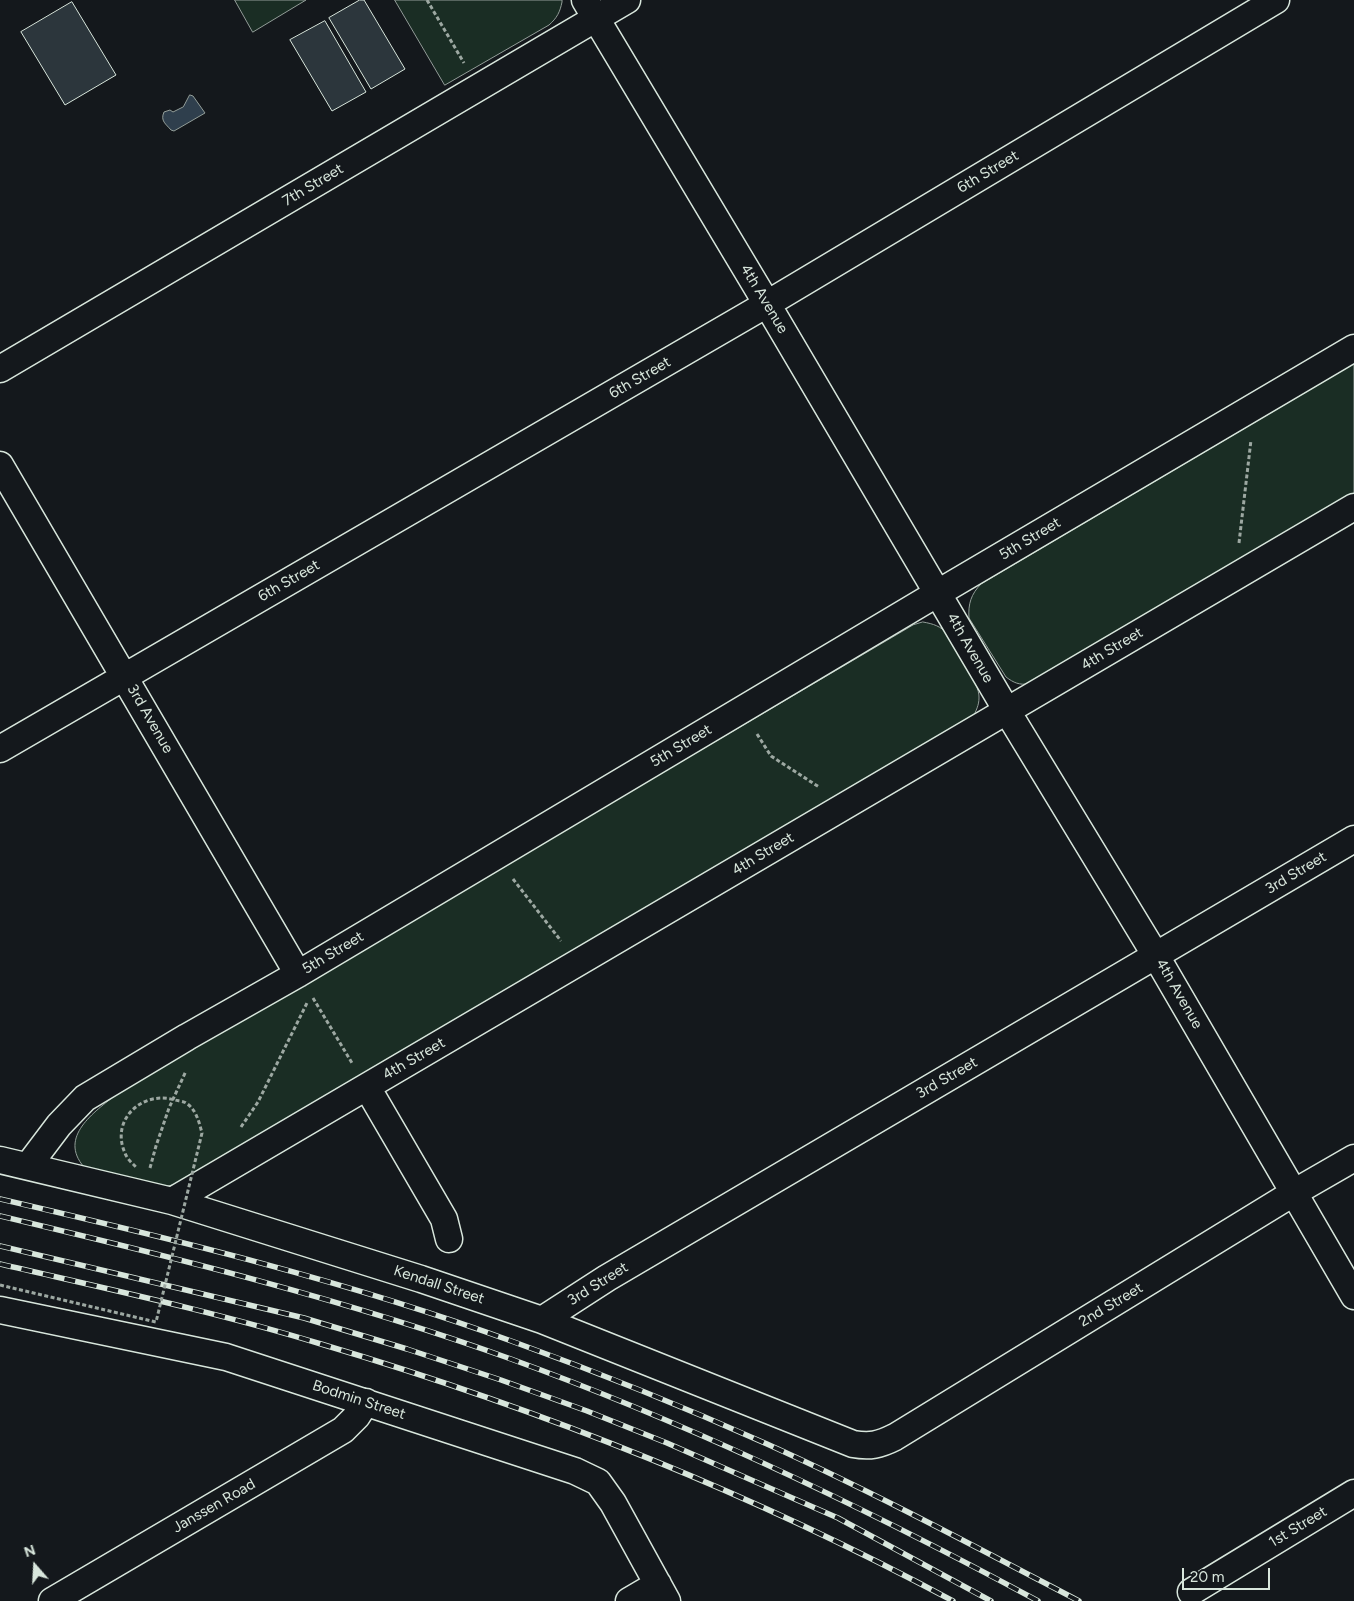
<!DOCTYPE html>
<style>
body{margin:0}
#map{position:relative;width:1354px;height:1601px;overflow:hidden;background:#14181c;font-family:Figtree,sans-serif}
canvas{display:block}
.north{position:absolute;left:10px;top:1541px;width:50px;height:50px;-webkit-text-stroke:4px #14181c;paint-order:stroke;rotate:341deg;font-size:14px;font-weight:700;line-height:20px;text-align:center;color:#d8e6dc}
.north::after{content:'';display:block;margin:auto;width:18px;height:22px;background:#d8e6dc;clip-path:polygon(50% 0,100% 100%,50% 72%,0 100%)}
.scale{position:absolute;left:1182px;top:1568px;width:88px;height:22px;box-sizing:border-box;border:2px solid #d8e6dc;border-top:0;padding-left:6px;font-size:15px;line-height:18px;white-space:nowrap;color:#d8e6dc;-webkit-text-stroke:4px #14181c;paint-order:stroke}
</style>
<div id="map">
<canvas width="1354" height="1601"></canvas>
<div class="north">N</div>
<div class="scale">20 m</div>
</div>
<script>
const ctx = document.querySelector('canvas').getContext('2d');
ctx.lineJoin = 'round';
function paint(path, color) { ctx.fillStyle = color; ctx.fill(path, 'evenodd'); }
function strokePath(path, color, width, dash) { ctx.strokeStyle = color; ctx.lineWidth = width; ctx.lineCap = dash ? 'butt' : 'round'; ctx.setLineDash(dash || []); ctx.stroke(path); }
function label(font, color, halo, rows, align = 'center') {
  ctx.font = font + ' Figtree,sans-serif'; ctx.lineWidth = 4; ctx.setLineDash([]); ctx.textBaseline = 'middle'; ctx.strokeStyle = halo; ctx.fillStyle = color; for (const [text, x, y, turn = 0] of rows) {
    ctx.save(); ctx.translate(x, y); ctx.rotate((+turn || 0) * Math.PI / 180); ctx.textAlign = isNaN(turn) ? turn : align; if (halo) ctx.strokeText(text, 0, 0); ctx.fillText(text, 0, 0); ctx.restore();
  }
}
const green = new Path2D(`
 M235,0H306L253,32Z
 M395,0H562V2C560,12 557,18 549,25L445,85Z
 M1354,364V494L1029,684C1019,685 1014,683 1006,677L969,618C968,604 971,594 981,584Z
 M923,622C934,624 940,626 948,634C956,649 980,683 979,698C979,705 976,711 973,717L177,1184L163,1187L84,1167C58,1137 94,1112 117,1094L913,625Z`);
paint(green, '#1a2d24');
strokePath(green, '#939e99', 1);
const water = new Path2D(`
 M190,95L193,96L205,113L174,131L171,130C166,124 160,121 164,112L170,110L173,112L183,107Z`);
paint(water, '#2f3f4d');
strokePath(water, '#939e99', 1);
const building = new Path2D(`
 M360,0H364L405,69L371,89L329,18Z
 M72,2L116,75L65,105L21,32Z
 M325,21L366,92L332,111L290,40Z`);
paint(building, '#2c363c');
strokePath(building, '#d8e6dc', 1);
const street = new Path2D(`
 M585,0L767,304L1007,711L1156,956L1354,1296
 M0,369L627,0
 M0,465L298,974
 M0,749L767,304L1276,0
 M367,1087L444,1219L449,1239
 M0,1160L172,1201L421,1279L542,1320L853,1444C870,1447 879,1445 895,1437L1295,1192L1354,1158
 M28,1166L59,1125L85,1098L187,1037L298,974L938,593L1354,348
 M172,1201L1354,507
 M0,1310L226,1357L575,1471L598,1482L613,1503L667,1601
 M542,1320L607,1278L1354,839
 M1191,1592L1354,1493
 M52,1601L343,1430L357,1416L366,1402
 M629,1601L658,1584`);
strokePath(street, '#d8e6dc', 29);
strokePath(new Path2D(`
 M427,0L464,63
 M1239,543L1251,440
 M757,734L771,756L819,787
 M513,879L561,941
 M313,998L352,1063
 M241,1127L258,1102L307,1003
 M150,1168L156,1146L169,1108L186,1071`), '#9da8a2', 3, [4, 2.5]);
strokePath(street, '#14181c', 26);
const rail = new Path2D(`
 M0,1199C173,1239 347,1281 514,1342C600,1373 684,1407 767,1444C873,1492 976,1547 1079,1601
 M0,1216C172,1257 344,1299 511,1359C693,1425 868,1509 1038,1601
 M0,1246L304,1318L407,1349L501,1380L587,1411L667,1443L838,1518L991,1601
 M0,1264C108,1289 216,1312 321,1344C540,1409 752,1493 953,1601`);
strokePath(rail, '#d8e6dc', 5.5);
strokePath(rail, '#14181c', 4, [11]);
strokePath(new Path2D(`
 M0,1285L156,1322L202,1133C199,1122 196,1109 186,1103C183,1101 178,1101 175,1100C142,1090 110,1120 125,1153C127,1159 133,1164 137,1168`), '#9da8a2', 3, [4, 2.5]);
label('15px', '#d8e6dc', '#14181c', [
 ["6th Street",988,172,-31],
 ["7th Street",313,185,-31],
 ["4th Avenue",764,299,59],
 ["6th Street",640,378,-30],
 ["5th Street",1030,539,-31],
 ["6th Street",289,581,-30],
 ["4th Avenue",970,648,60],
 ["4th Street",1112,649,-31],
 ["3rd Avenue",150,719,60],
 ["5th Street",681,746,-31],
 ["4th Street",763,854,-31],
 ["3rd Street",1296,873,-31],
 ["5th Street",333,953,-31],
 ["4th Avenue",1179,994,60],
 ["4th Street",414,1059,-30],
 ["3rd Street",947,1078,-30],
 ["3rd Street",598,1284,-32],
 ["Kendall Street",439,1285,18],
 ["2nd Street",1111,1305,-31],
 ["Bodmin Street",359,1400,18],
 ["Janssen Road",214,1506,-30],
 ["1st Street",1298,1527,-31]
]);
</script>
